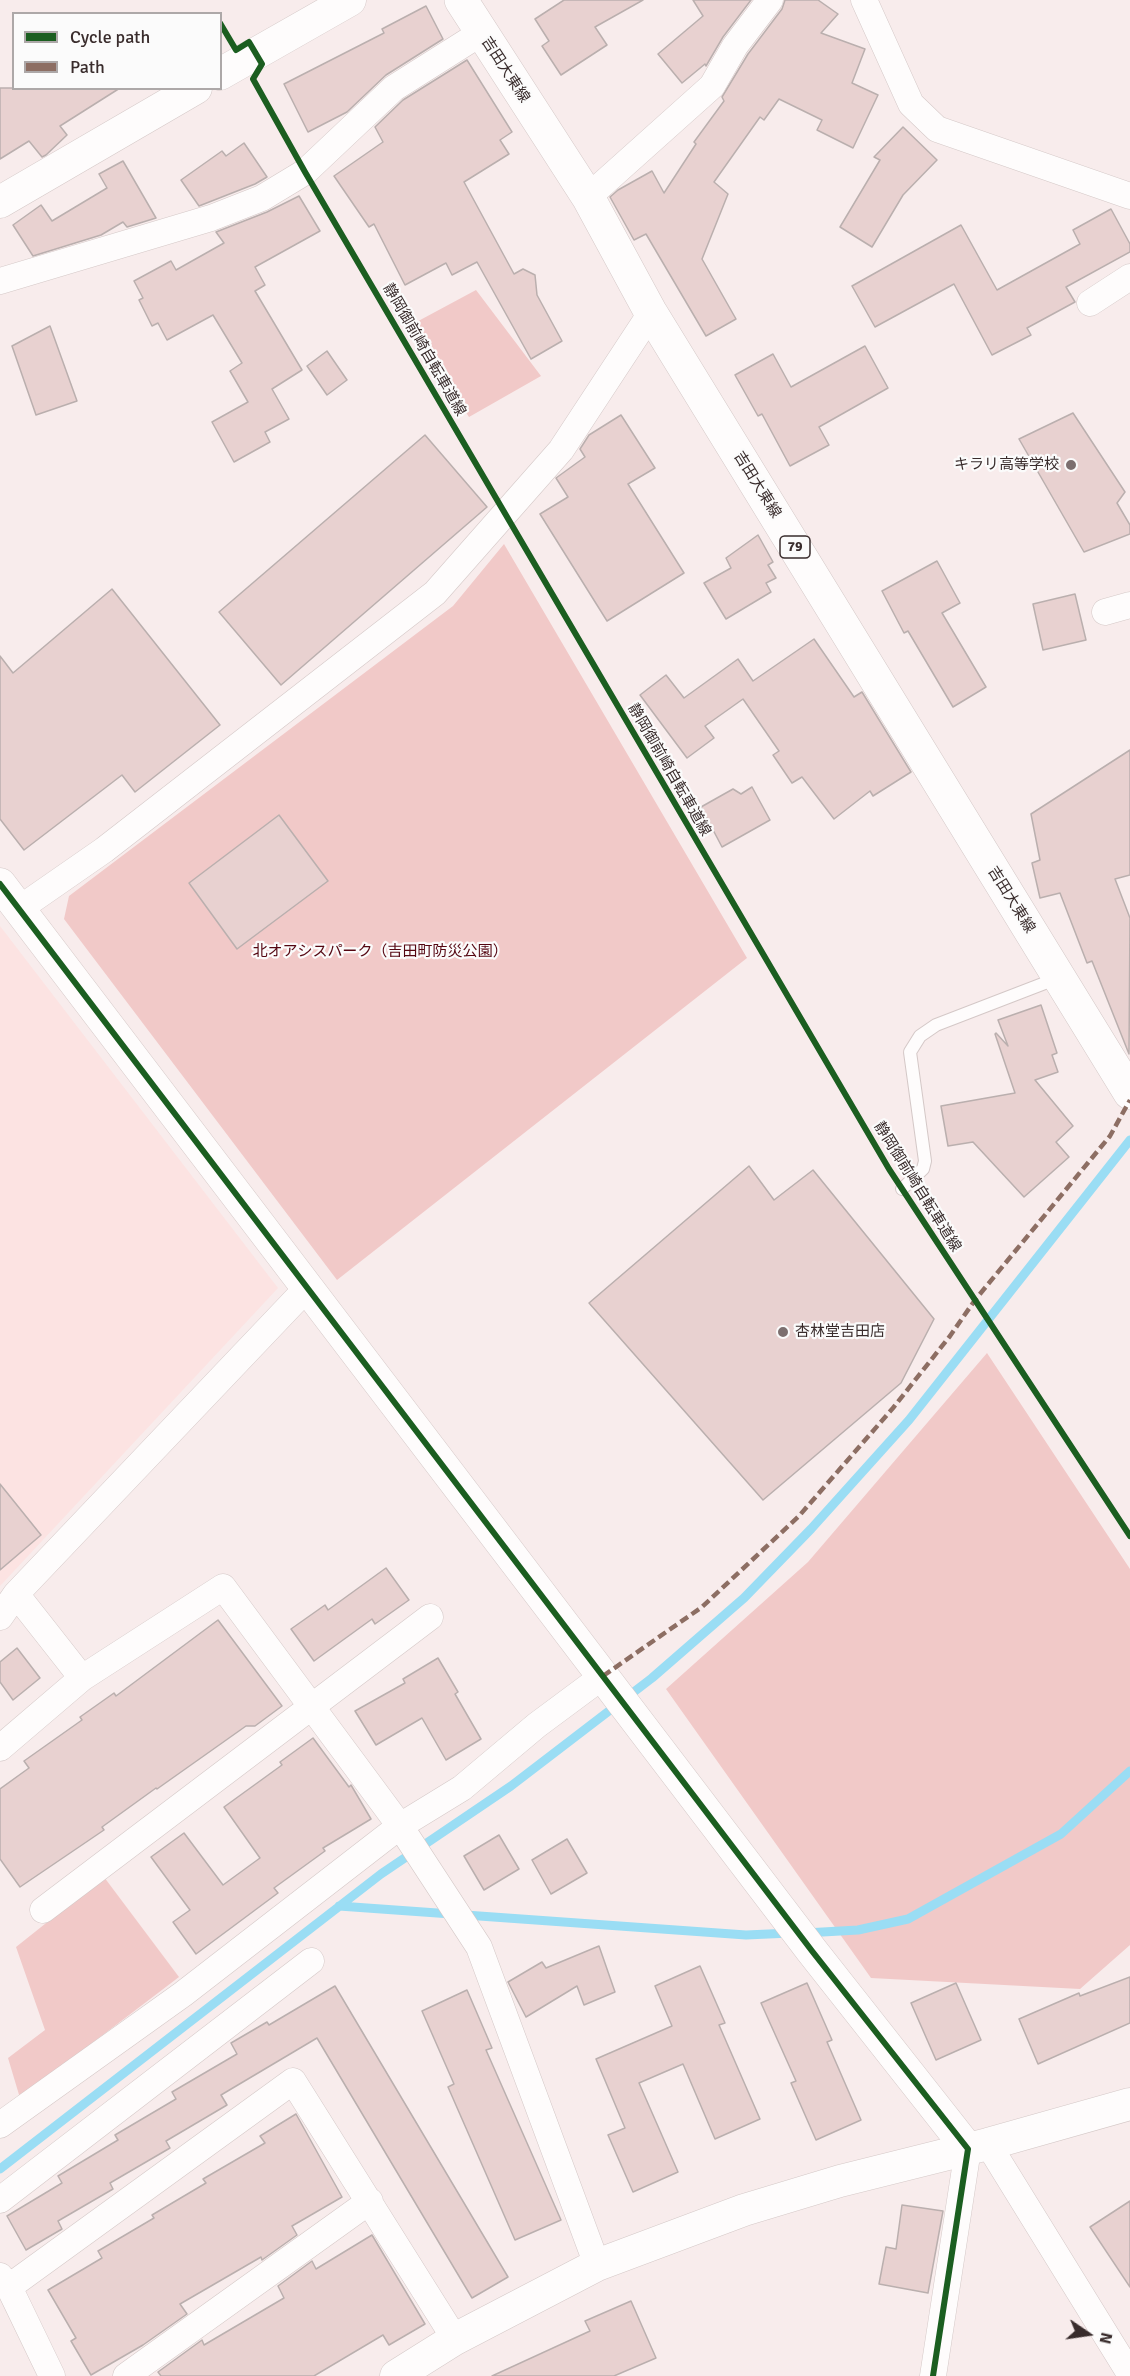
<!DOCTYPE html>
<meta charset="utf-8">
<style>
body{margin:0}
#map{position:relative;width:1130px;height:2376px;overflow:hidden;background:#f8ecec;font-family:Signika,sans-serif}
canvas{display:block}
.legend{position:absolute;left:12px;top:12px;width:210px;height:78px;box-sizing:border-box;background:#fbfbfb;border:2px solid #ada8a8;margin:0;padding:8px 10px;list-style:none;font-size:18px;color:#392c2c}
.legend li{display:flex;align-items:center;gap:12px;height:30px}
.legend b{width:30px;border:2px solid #ada8a8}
.north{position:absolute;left:1058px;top:2304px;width:60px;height:60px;-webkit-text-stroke:4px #fbfbfb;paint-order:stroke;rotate:103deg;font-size:16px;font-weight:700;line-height:24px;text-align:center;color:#392c2c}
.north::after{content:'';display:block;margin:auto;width:21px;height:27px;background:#392c2c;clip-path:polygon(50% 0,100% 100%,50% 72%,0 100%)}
</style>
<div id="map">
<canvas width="1130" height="2376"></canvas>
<ul class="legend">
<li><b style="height:8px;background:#1b5e20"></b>Cycle path</li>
<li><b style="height:8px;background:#8d6e63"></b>Path</li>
</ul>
<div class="north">N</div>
</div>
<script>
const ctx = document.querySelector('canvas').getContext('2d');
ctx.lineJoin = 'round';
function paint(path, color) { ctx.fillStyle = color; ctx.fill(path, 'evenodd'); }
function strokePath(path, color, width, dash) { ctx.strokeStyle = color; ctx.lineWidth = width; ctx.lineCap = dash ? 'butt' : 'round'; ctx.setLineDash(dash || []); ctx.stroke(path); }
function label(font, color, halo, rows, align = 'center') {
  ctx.font = font + ' Signika,"Noto Sans JP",sans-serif'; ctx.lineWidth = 4.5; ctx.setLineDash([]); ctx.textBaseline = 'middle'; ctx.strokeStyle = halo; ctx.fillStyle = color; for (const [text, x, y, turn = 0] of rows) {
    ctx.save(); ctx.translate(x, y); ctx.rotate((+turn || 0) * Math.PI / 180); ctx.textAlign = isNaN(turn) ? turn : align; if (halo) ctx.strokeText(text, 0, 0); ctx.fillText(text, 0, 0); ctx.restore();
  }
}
paint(new Path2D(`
 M0,926L278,1288L0,1586Z`), '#fce3e2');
paint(new Path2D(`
 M476,290L541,376L469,417L409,326Z
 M504,544L747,958L337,1280L64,919L69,896L453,606Z
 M987,1353L1130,1569V1945L1080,1989L871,1978L666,1689L808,1562Z
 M104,1877L179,1977L20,2098L8,2058L45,2030L16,1947Z`), '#f1c9c8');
strokePath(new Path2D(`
 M339,1906L746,1935L791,1933
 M805,1933L858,1930L908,1919L1061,1834L1130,1771
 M0,2169L381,1874L511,1786L652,1678L744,1598L811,1529L909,1420L1130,1140`), '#9addf4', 9);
const building = new Path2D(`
 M564,0H643L595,27L607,45L561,75L542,46L549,41L535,19Z
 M693,0H751L723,37L706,66L705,64L682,83L658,54L703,16Z
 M785,0H818L838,14L821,33L865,49L852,83L878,95L853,148L817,130L822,120L779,99L764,120L760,117L714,182L728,194L702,259L736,319L706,336L646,234L634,240L610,197L618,190L652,171L664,193L696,144L694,142L724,101L722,97L748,54L782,9Z
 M426,6L443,39L386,75L347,112L308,132L284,84L384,33L382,29Z
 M467,60L512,132L500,140L509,154L464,182L514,274L523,269L535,275L537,295L562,341L531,359L477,262L452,275L446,263L405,285L374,224L369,227L334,176L383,142L375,127L403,100Z
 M0,88H120L60,126L67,135L46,155L42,157L29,141L0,159Z
 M903,127L937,160L903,195L872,247L840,227L880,160L874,157Z
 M244,143L267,177L255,184L199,206L181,180L222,151L226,156Z
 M123,161L156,218L127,227L123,222L101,235L33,256L13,225L41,205L52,221L107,188L99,174Z
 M299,196L320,231L255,267L265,285L255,291L302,370L272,389L289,419L265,432L270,442L234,462L212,422L248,402L230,371L242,363L213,315L167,340L158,323L152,326L139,300L143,298L134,281L171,261L176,270L224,243L216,232L267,212Z
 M1111,209L1130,244V252L1066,287L1075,302L1027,328L1031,335L992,355L954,284L875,327L852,286L961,225L997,290L1080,244L1073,230Z
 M50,326L77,401L36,415L12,346Z
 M865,346L888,388L819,427L829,445L790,466L762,414L758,416L735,375L773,354L791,387Z
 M327,351L347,380L327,395L307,366Z
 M1073,413L1125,492L1117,503L1130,525V534L1084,552L1019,439Z
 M621,415L655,468L628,484L684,573L607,621L540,514L568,497L556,478L585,457L580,449L589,435Z
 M425,435L487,507L281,685L219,612Z
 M758,535L773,562L768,565L776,578L766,583L771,592L726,619L704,583L731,568L726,558Z
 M937,561L960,603L942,613L986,687L953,707L908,631L904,633L882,591Z
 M112,589L220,725L135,792L122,775L24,850L0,819V656L13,673Z
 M1075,594L1086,640L1043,650L1033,604Z
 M814,639L854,697L862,692L911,772L873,796L870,791L834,819L802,777L792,783L773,755L779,751L743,699L705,726L714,738L687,758L640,695L666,675L684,698L738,659L753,681Z
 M1130,750V875L1115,879L1130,918L1129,1054L1092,961L1087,963L1060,893L1040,898L1032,863L1040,860L1031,814Z
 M752,787L770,820L722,847L701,807L733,789L741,794Z
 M279,815L328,881L237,949L189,883Z
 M1041,1005L1057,1053L1052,1055L1058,1072L1035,1080L1073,1126L1056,1142L1069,1157L1024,1197L973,1142L948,1146L941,1106L1015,1093L995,1034L996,1033L1008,1046L998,1020Z
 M749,1166L774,1200L813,1170L934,1319L901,1383L763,1500L589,1303Z
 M0,1484L41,1535L0,1570Z
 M386,1568L409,1600L375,1624L372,1619L314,1661L291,1629L325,1605L328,1610Z
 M218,1620L282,1706L255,1726H246L157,1789L156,1788L102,1827L104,1830L20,1887L0,1859V1789L29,1768L24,1761L82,1720L80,1717L114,1693L116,1696Z
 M17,1648L40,1678L13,1700L0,1682V1662Z
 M438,1658L458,1692L455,1694L481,1739L446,1760L422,1718L376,1745L355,1711L405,1683L403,1679Z
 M313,1738L349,1787L351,1785L371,1819L323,1848L325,1851L274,1888L278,1893L196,1954L173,1922L190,1910L151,1857L184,1833L223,1885L260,1858L224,1807L282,1765L280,1762Z
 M499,1835L519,1869L484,1890L464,1856Z
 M567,1839L587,1873L551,1894L532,1860Z
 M599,1946L615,1992L584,2005L577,1986L526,2017L508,1982L542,1962L546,1968Z
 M700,1966L725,2023L719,2025L760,2119L715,2139L683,2064L639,2083L678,2172L633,2192L608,2135L625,2128L596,2059L672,2026L655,1986Z
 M1130,1977V2023L1038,2064L1019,2019L1079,1993L1080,1996Z
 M807,1983L832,2040L827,2042L861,2120L816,2140L791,2083L796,2081L761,2003Z
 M956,1983L981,2040L936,2060L911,2003Z
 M335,1986L508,2277L472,2298L317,2038L221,2095L227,2105L166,2141L170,2148L110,2183L113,2189L58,2221L62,2229L26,2250L7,2216L62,2183L58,2176L118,2140L115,2135L176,2099L172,2092L237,2054L231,2043L267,2022L269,2025Z
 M467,1990L492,2048L486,2050L561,2220L515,2240L448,2087L454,2084L422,2011Z
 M296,2114L342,2197L292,2226L297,2235L262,2260L261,2257L180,2304L187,2314L143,2345L91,2375L71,2341L76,2338L48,2290L102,2258L98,2251L154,2218L152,2215L206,2183L203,2179L265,2143L260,2136Z
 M1130,2201V2287L1090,2227Z
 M902,2205L943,2211L928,2293L879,2284L886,2247L896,2249Z
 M372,2235L425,2324L389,2345L383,2335L314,2376H161L158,2372L202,2340L204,2345L284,2298L278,2286L312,2261L316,2269Z
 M631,2301L656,2358L614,2376H492L590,2331L585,2321Z`);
paint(building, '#e8d1d0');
strokePath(building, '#baafae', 1.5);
const service = new Path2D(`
 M902,1189L923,1169L925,1161L910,1052L920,1036L936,1025L1058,978`);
const minor = new Path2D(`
 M864,0L911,104L937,129L1130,196
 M588,197L712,86L735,46L770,0
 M0,281L211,218L262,198L305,172L394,88L481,33
 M1090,303L1130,277
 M1105,612L1130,605
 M19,909L104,850L435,593L561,450L651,313
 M16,1594L308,1287
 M0,1617L16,1594L82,1678
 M0,1748L82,1678L223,1587L400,1826L479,1947L597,2265
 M43,1910L430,1617
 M0,2125L183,1994L400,1826L462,1788L537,1725L603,1676
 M988,2144L1130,2374
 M0,2200L311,1961
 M0,2276L9,2287L52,2376
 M9,2287L293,2081L455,2339
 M126,2376L370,2201
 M933,2376L968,2149`);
const tertiary = new Path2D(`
 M220,74L350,0
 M0,202L196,88
 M0,884L812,1951L968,2149
 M396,2376L455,2339L597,2265L744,2210L840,2181L988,2144L1130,2104`);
const primary = new Path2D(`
 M461,0L588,197L651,313L1130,1093`);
strokePath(service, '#d4c8c7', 14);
strokePath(minor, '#d4c8c7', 27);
strokePath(tertiary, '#d4c8c7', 33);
strokePath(primary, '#d4c8c7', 34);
strokePath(service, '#fefcfc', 12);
strokePath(minor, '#fefcfc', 26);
strokePath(tertiary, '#fefcfc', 32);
strokePath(primary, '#fefcfc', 33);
strokePath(new Path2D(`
 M603,1676L702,1607L799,1516L893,1408L950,1336L975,1300L1110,1136L1130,1100`), '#8d6e63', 4.5, [9, 4.5]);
strokePath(new Path2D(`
 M220,23L236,50L249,42L262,64L253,79L305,172L889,1169L1130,1536
 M0,884L812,1951L968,2149L933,2376`), '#1b5e20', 6);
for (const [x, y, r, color] of [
 [1071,465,6,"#7c6f6f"],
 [783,1332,6,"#7c6f6f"]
]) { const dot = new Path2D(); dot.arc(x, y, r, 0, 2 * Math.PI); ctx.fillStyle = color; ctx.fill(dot); strokePath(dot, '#fbfbfb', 2); }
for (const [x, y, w] of [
 [795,547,30]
]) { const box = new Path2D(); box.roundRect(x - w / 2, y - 11, w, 22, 4.5); ctx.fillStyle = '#fbfbfb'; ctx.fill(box); strokePath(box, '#392c2c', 1.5); }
label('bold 14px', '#392c2c', null, [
 ["79",795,547]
]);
label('15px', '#392c2c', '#fbfbfb', [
 ["吉田大東線",505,70,57],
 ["静岡御前崎自転車道線",424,350,60],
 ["吉田大東線",757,485,58],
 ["静岡御前崎自転車道線",669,770,60],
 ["吉田大東線",1011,900,58],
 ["静岡御前崎自転車道線",917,1187,58]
]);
label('15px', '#392c2c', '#fbfbfb', [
 ["キラリ高等学校",1059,465],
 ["杏林堂吉田店",795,1332,"left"]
], 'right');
label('15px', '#540611', '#fbfbfb', [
 ["北オアシスパーク（吉田町防災公園）",380,952]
]);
</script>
